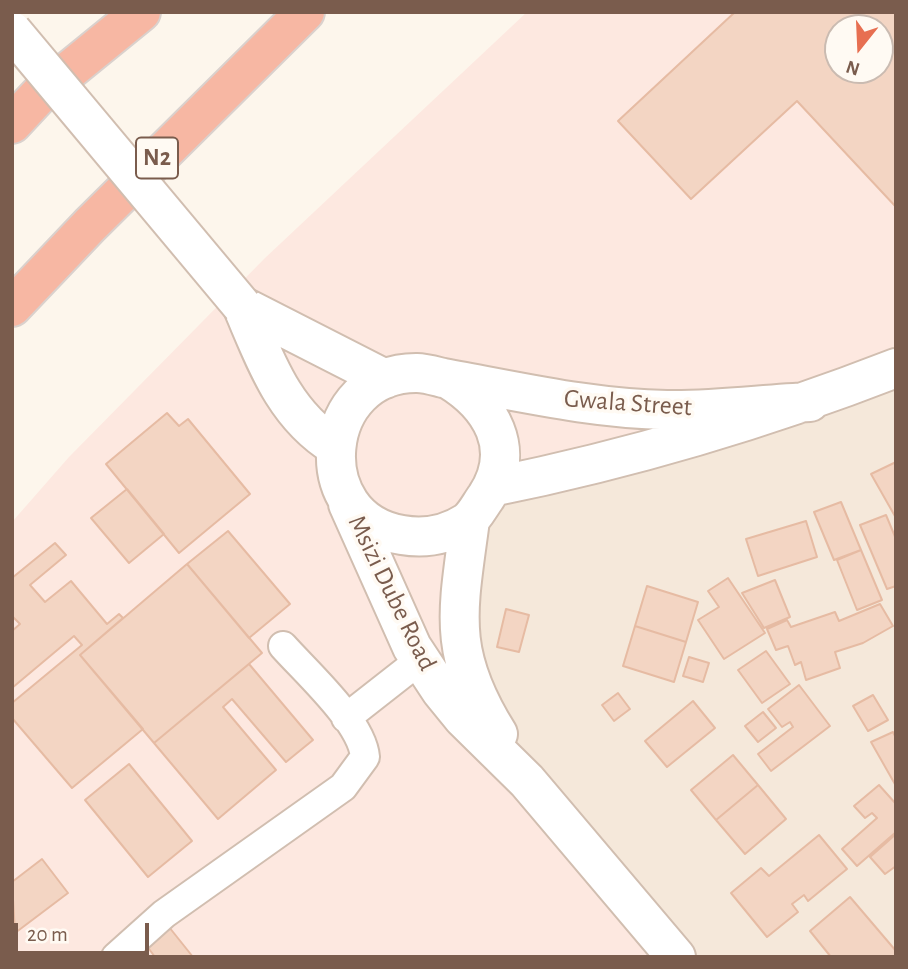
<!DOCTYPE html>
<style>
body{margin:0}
#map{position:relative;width:908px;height:969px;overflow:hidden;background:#fdf6ec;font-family:"Alegreya Sans",sans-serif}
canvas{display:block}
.frame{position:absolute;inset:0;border:14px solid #7a5c4d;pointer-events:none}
.north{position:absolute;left:824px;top:14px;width:70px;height:70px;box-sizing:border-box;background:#fffaf3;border:2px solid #cabbb1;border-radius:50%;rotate:198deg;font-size:19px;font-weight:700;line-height:28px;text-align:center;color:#7a5c4d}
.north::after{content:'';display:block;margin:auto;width:24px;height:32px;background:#e76f51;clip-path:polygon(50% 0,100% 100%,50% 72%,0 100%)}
.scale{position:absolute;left:14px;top:923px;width:135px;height:32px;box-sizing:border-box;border:4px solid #7a5c4d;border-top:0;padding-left:9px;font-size:21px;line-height:24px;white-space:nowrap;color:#7a5c4d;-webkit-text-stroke:5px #fffaf3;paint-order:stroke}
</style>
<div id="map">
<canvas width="908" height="969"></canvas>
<div class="frame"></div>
<div class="north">N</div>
<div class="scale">20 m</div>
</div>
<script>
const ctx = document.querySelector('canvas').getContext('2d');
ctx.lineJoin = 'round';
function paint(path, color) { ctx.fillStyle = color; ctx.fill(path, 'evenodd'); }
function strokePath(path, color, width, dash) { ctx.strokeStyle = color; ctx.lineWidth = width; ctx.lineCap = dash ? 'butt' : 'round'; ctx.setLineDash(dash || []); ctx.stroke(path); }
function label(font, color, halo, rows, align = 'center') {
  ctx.font = font + ' "Alegreya Sans",sans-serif'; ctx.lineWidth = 7; ctx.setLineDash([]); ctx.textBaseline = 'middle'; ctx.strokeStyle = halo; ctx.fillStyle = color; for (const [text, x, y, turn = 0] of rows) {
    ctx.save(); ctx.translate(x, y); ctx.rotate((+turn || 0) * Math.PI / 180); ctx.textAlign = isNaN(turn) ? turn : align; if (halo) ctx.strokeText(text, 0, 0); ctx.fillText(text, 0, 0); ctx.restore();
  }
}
paint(new Path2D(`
 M896,366V957H675L471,685L490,485Z`), '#f5e8da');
paint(new Path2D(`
 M527,12H896V366L490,485L471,685L675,957H12V522L69,457L265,258ZM838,28H880V70H838Z`), '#fde8e0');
const building = new Path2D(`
 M735,12H896V207L797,101L691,199L618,121ZM838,28H880V70H838Z
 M167,413L179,426L188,419L250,494L179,553L106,464Z
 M896,462V518L871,474Z
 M127,489L164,534L129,563L91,518Z
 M841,502L861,550L834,560L814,512Z
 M886,515L896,539V586L887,589L860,525Z
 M806,521L817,557L758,576L746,539Z
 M228,531L290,604L249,638L187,564Z
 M55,543L66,555L30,585L45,602L71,581L107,624L119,614L123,618L80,655L143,729L72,788L12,718V703L82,645L74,636L12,688V631L20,624L12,616V578Z
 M861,550L882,600L857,610L837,560Z
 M187,564L262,653L154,743L80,655Z
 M728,578L765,633L724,659L698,620L719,607L708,591Z
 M775,580L790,617L764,628L742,593Z
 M647,586L698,602L686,642L635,626Z
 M880,604L893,626L863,643L835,652L840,668L806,680L801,662L795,665L788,646L776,650L767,629L787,620L791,627L835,612L839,621Z
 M506,609L529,615L519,652L497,647Z
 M635,626L686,642L674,682L623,666Z
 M766,651L790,684L762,703L738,670Z
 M689,657L709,663L703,682L683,676Z
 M249,664L313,740L286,762L232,699L223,707L276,770L218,819L154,743Z
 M799,685L830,726L771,771L758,754L793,727L790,722L782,727L768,709Z
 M618,693L630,709L614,721L602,705Z
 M873,695L888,720L868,731L853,706Z
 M693,701L715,728L667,767L645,741Z
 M763,712L776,728L758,742L745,726Z
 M893,732L896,738V786L871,742Z
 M733,755L758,785L716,820L691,790Z
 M129,764L192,841L148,877L85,800Z
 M758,785L786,819L745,854L716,820Z
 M879,785L896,804V832L857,866L842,849L877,818L872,813L865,818L854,806Z
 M896,834V866L885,874L870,857Z
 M819,835L847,869L808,901L804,895L792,904L798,912L767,937L731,893L761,868L769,876Z
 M42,859L68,893L15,933L12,882Z
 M850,897L896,951V957H831L810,931Z
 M169,927L193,957H155L146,945Z`);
paint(building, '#f3d5c3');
strokePath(building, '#e6bba3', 2);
const service = new Path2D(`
 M346,718L420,660
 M116,957L164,914L343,787L365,757C362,722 307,673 283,646`);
const tertiary = new Path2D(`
 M242,306C265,359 283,414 335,446
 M242,306L385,379
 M448,379C491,405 518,449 486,497C480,505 475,516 467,522C447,535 425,539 402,535C305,519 319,372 417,373C425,373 435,376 443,378C517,391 592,409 667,410C715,411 763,404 810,402
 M492,487C630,459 765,419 896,368
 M348,504L412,647L441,691L463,718L527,781L676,957
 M470,520C458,611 446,651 498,734`);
const motorway = new Path2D(`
 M12,124L39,95L141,12
 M12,307L90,225L305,12`);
strokePath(service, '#d1beb0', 32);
strokePath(tertiary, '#d1beb0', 42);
strokePath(motorway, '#dad1cd', 42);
strokePath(service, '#fff', 28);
strokePath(tertiary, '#fff', 38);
strokePath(motorway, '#f7b7a3', 38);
const tertiaryBridge = new Path2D(`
 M12,31L242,306`);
strokePath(tertiaryBridge, '#d1beb0', 42, []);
strokePath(tertiaryBridge, '#fff', 38);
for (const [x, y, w] of [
 [157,158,42]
]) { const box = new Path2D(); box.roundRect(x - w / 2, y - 20.5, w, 41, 5); ctx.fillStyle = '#fffaf3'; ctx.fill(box); strokePath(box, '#7a5c4d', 2); }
label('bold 24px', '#7a5c4d', null, [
 ["N2",157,158]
]);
label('26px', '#7a5c4d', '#fffaf3', [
 ["Gwala Street",628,403,4],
 ["Msizi Dube Road",392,593,64]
]);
</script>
